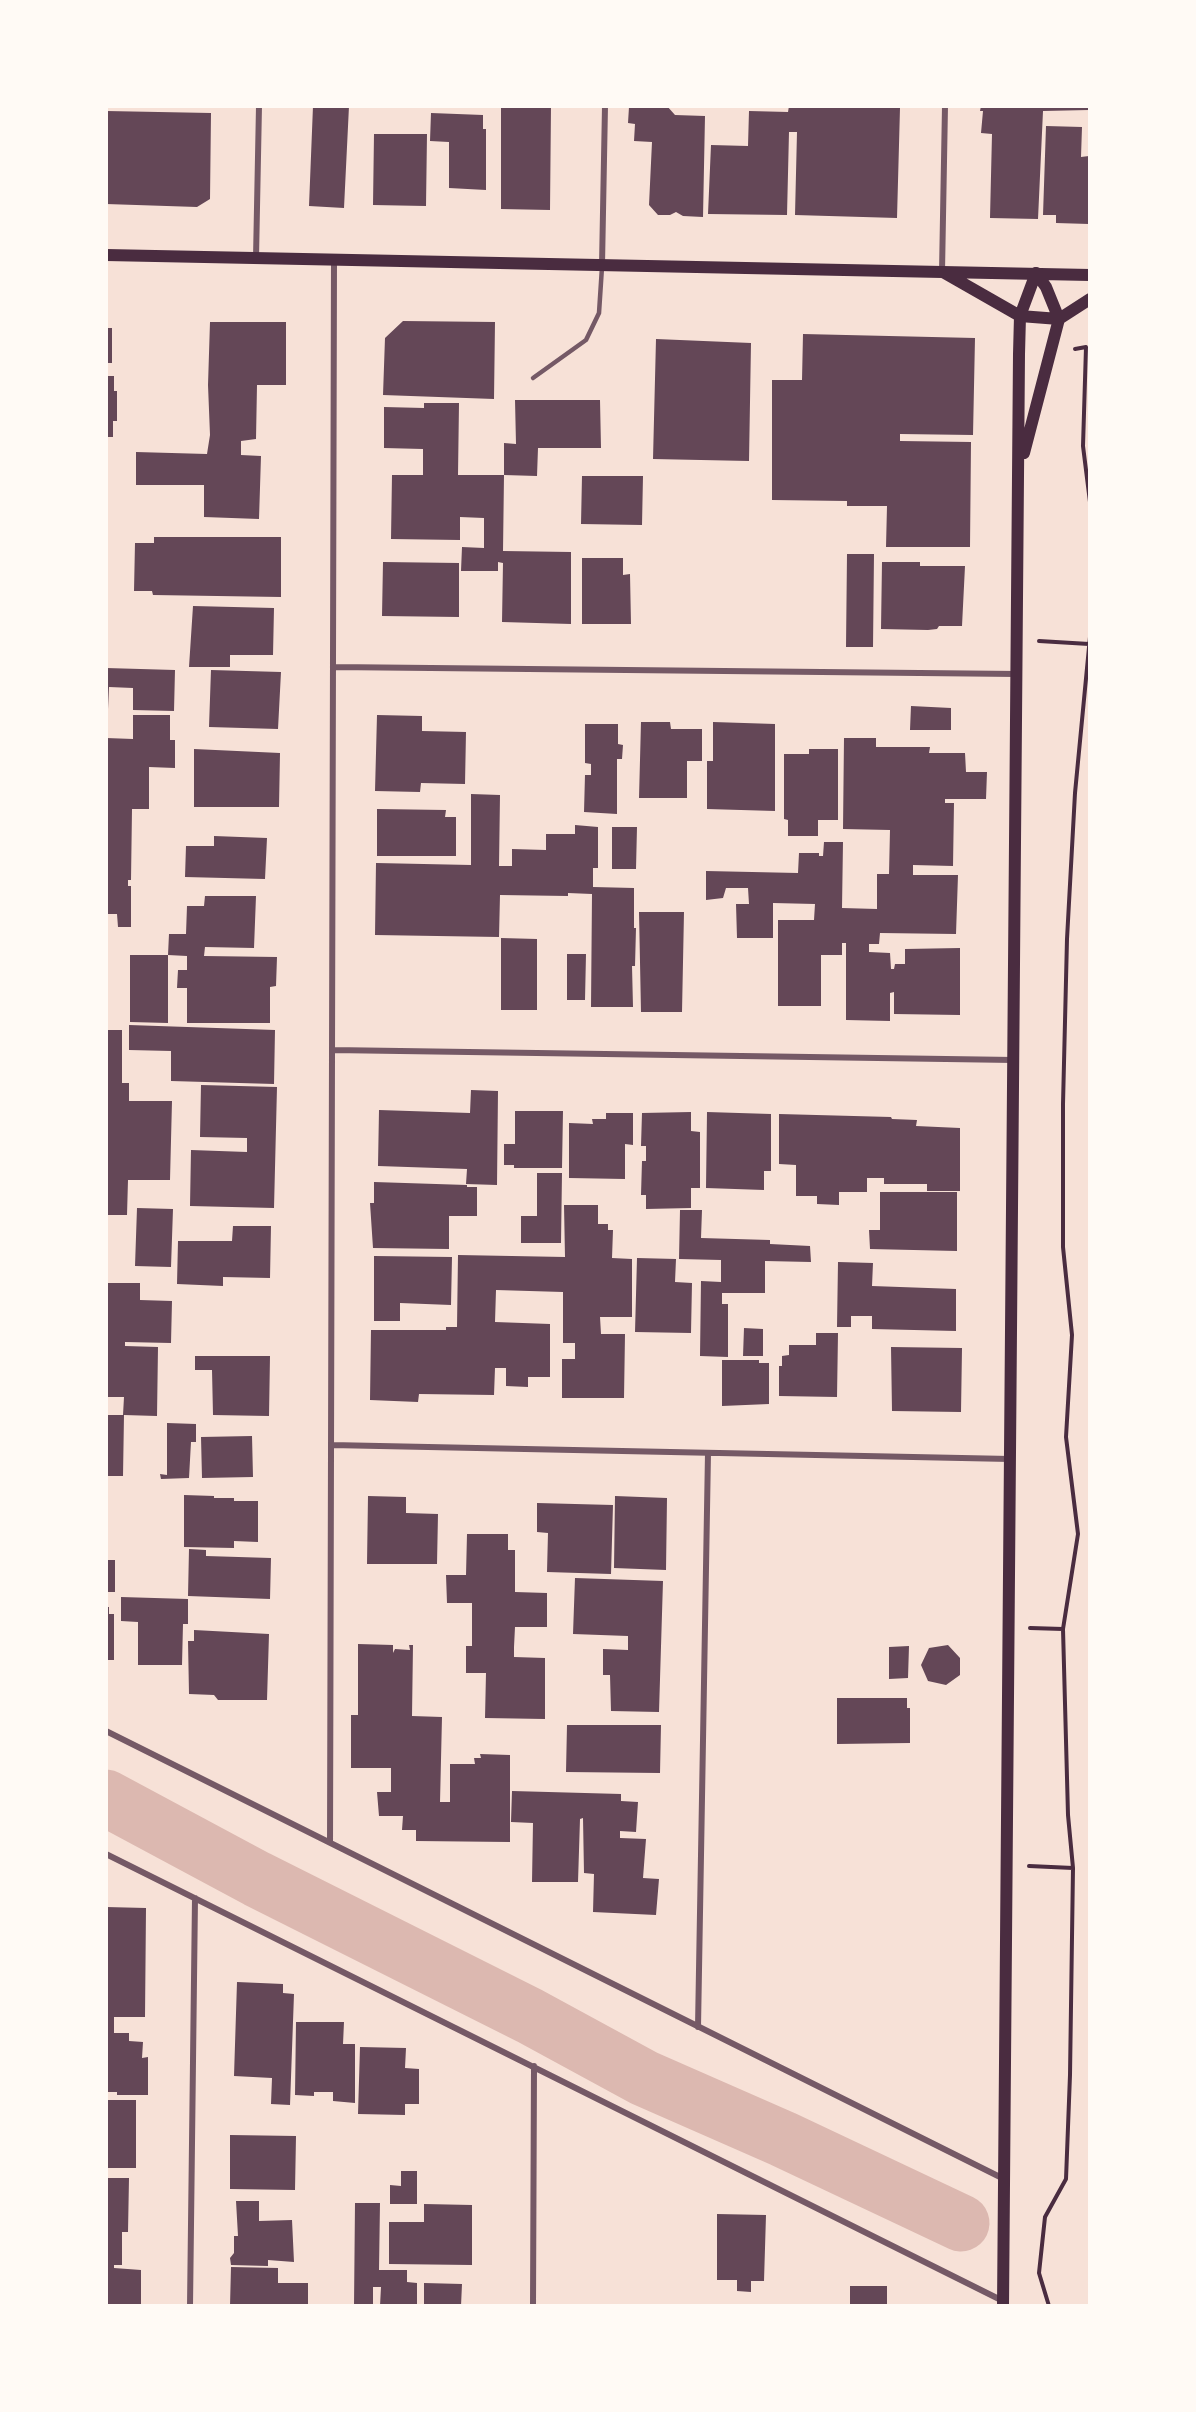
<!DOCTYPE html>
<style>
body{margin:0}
#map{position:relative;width:1196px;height:2412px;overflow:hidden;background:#f7e1d7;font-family:"Libre Baskerville",serif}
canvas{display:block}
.frame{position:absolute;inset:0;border:108px solid #fffaf5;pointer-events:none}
</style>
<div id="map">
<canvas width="1196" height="2412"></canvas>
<div class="frame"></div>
</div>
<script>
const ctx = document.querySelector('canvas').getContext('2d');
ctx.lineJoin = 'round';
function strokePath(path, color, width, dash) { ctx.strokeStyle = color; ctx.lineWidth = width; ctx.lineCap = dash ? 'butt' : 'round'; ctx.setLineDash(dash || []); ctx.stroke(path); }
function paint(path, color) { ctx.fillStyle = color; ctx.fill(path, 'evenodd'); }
strokePath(new Path2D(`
 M106,1798L257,1879L530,2016L644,2078L783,2139L961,2223`), '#dcb8b0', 57);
paint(new Path2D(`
 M313,106H349L344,208L309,206Z
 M501,106H551L550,210L501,209Z
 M667,106L675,115L705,116L703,217L683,216L676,212L670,215H658L649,205L652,142L634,141L635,124L628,123L629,107Z
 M789,106L900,108L897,218L795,215L797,132H789L787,215L708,214L711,145L748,146L749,111L788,112Z
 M981,106H1089V110L1043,111L1038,219L990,218L992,134L981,133L983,111H980Z
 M106,111L211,113L210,199L197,207L106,204Z
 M431,113L483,115V129H486V190L449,188V142L430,141Z
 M1046,126L1082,127L1081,157L1089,156V224L1056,223V215H1043Z
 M374,134H427L426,206L373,205Z
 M403,321L495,322L494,399L383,395L385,338Z
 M210,322H286V385H257L256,439L241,441V455L261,456L259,519L204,517V485H136V452L207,454L210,435L208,385Z
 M106,328H112V363H106Z
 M803,334L975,338L973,435L900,434V441L971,442L970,547H886L887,506H847V501L772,500V380H802Z
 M656,339L751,343L749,461L653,459Z
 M106,376H114V391H117V421H113V437H106Z
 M515,400H600L601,448H538L537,476L504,475V443L516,444Z
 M424,403H459L458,475H504L503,551L571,552V624L502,622L503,563L498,562V571H461L462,547L484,548V518L460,517V540L391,539L392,475H423V449L384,448V407L424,408Z
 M582,476H643L642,525L581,524Z
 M154,537H281V597L153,595L152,591H134L135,543H154Z
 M847,554H874L873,647H846Z
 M582,558H623V575L630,574L631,624H582Z
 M383,562L459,563V617L382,616Z
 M882,562H920V566H965L962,626H939L937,629L928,630L881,629Z
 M193,606L274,608L273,655H230V667H189Z
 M106,668L175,670L174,711L133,710V688L109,687L108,709H106Z
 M211,670L281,672L278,729L209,727Z
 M911,706L951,708V730H910Z
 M133,715H170V740H175V768L149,767V809H132L131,880H128V886H131V927H118L117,914H106V738L133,739Z
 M377,715L422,716V731L466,732L465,784L421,783L420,792L375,791Z
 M641,722H670L671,729H702V761H687V798H639Z
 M713,722L775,724V811L707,809V761H713Z
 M585,724H618V744L623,745L622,759H617V814L584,812L585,775H591V764L585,763Z
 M844,738H876V747H930L929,753H965L966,772H987L986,799H945V803H954L953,866L913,865V875H958L956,934L880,933L879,944H869V952L890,953L891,969H894L895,964H905V949L960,948V1015L894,1014V992L890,993V1021L846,1020V943H842V955H821V1006H778V920H814L815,904L773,903V938H737L736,904H749L748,888H726L723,898L706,900V871L798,873L799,853H819V856H823L824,842H843L842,908L877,909V874H889L890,830L843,829Z
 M194,749L280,753L279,807H194Z
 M809,749H838V820H818V836H788V820L784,819V754H809Z
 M471,794L500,795L499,866H512V849L546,850V834H575V825L598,827V868H593V887L634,888V928H636L635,966H632L633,1007H591L592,894L568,893V896L500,895L499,937L375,935L376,863L471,865Z
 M377,809L446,810L445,817H456V856H377Z
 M612,827H637L636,869H612Z
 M214,836L267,838L265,879L185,877L186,846H214Z
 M205,896H256L254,948L205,947L204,956L277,957L276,986L270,987V1023H187V988H177L178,970H187V956L168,955V1023L130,1022V955H168L169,934H186L187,906H204Z
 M639,912H684L682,1012H641Z
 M501,938L537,939V1010H501Z
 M567,954H586L585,1000H567Z
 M129,1025L275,1030L274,1084L171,1081V1051L129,1050Z
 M106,1030H122V1083H129V1101H172L170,1180H128L127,1215H106Z
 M201,1085L277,1087L274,1208L190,1206L191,1150L247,1152V1138L200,1137Z
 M471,1090L498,1091L497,1185L466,1184L467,1169L378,1166L379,1110L470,1113Z
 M515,1111H563L562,1168H514V1165H504V1144H515Z
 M691,1112V1131L700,1132V1188H691V1208L646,1209V1195H641L642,1161H646V1146H641L642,1113Z
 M707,1112L771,1114V1171H764V1190L706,1188Z
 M606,1113H633V1145L625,1144V1179L569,1178V1123L593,1124L592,1119H606Z
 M779,1114L891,1117L892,1119L917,1120L916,1126L960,1128V1191H927V1184H884V1178H867V1192H839V1205L817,1204V1196H796V1165L779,1164Z
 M537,1173H562L561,1243H521V1216H537Z
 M374,1182L467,1185V1187H477V1216H449V1249L373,1248L370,1203H374Z
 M880,1192H957V1251L870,1249L869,1230H880Z
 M564,1205H598V1224H608V1230H613L612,1258L632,1259V1317H600L601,1334H625L624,1398H562V1359H575V1343H563V1292L496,1290L495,1322L550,1324V1377H528V1387L506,1386V1368H495L494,1395L419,1394L418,1402L370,1400L371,1330H446V1327H457L458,1255L565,1257Z
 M137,1208L173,1209L171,1267L135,1266Z
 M680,1210H702L701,1238L770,1240V1244L810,1246L811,1262L765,1261V1293H722V1304H728V1357L700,1356L701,1281L721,1282V1260L679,1259Z
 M233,1226H271L270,1278L223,1277V1286L177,1284L178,1241H232Z
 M374,1256L452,1257L451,1305L400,1303V1321H374Z
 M637,1258L676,1259L675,1282L692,1283L691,1333L635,1332Z
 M838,1262L873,1263L872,1286L956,1289V1331L872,1329V1316H851V1327H837Z
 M106,1283H140V1300L172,1301L171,1343L125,1342V1346L158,1347L157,1416L124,1415L123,1476H106V1415H123L124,1397H106Z
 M744,1328L763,1329V1356H743Z
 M816,1333H838L837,1397L779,1396V1366H782V1356L789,1355V1345H816Z
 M891,1347L962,1348L961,1412L892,1411Z
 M195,1356H270L269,1416L213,1415L212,1370H195Z
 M722,1360H759V1363H769V1404L722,1406Z
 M167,1423L196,1424V1442H191L189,1478L161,1479L160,1474L167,1475Z
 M252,1436L253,1477L202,1478L201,1437Z
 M184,1495L214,1496V1498H234V1501H258V1542L234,1541V1548L184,1547Z
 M368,1496L406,1497V1513L438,1514L437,1564H367Z
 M615,1496L667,1498L666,1570L614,1568Z
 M537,1503L613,1505L611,1574L547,1572L548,1533L537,1532Z
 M467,1534H508V1550H515V1592L547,1593V1627H515L514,1647V1657L545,1658V1719L485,1718L486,1673H466V1646H472V1603H447L446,1575H466Z
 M189,1549L206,1550V1556L271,1558L270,1599L188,1596Z
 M106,1560H115V1592H106Z
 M575,1578L663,1581L659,1712L611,1711L610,1675H603V1649L628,1650V1636L573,1634Z
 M121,1597L188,1599V1624H183L182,1665H138V1622L121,1621Z
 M106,1607H109V1614H114V1660H106Z
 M194,1630L269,1634L267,1700H218L214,1695L189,1694L188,1641H194Z
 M358,1644L393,1645V1653L395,1649L410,1650L409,1645H413L412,1716L442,1717L440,1802H450V1764H475L474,1758H481L480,1754L510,1755V1842L416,1841V1830H402L403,1816H379L377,1792H391V1768H351V1715H358Z
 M948,1645L960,1658V1675L946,1685L928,1681L921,1665L929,1648Z
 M909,1646L908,1678L889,1679V1647Z
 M837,1698H907V1708H910V1743L837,1744Z
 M567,1725H661L660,1773L566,1772Z
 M512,1791L621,1794V1801L638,1802L636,1832L620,1831V1838L646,1839L643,1878L659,1879L656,1915L593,1912L594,1874L584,1873L583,1818L580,1819L578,1882H532L533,1823L511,1822Z
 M106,1907L146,1908L145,2017H114V2033H129V2041L143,2042L142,2058L148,2057V2095H117V2092H106Z
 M237,1982L283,1984V1993L294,1994L290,2105L271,2104L272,2078L234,2076Z
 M296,2022H344L343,2044H355V2103L333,2101V2092H314V2096L295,2095Z
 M360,2047L406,2048L405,2068L419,2069V2104H405V2115L358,2114Z
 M106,2100H136V2168H106Z
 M230,2135L296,2136L295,2190L230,2189Z
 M401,2171H417V2204H390V2185L401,2186Z
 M106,2178H129L128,2232H122V2265H114V2268L141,2270V2306H106Z
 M236,2201H259V2221L292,2220L294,2262L268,2260V2266L231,2265L230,2258L234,2253V2236H238Z
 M355,2203H380L379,2270H407V2282L417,2283V2306H380L381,2287H373V2306H354Z
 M424,2204L472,2205V2265L389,2264V2222H424Z
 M717,2214L766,2215L764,2281H751V2292L737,2291V2280H717Z
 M231,2267L278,2268V2283H308V2306H230Z
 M424,2283L462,2284L461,2306H424Z
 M850,2286H887V2306H850Z`), '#644757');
strokePath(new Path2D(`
 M1075,349L1086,347L1083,446L1090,502
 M1039,641L1089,644
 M1030,1628L1063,1629
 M1029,1866L1073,1868
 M1049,2306L1039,2273L1045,2217L1066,2179L1070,2075L1073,1868L1068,1815L1063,1629L1078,1534L1066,1437L1072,1335L1063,1247V1104L1067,939L1075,793L1090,637`), '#4a2c40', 4);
strokePath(new Path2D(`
 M533,378L586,340L599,313L602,267`), '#755966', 4.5);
strokePath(new Path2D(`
 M256,258L259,106
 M602,265L605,106
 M942,272L945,106
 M333,667L1017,674
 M332,1050L1014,1060
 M331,1445L1010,1459
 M106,1731L1004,2179
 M330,1842L334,260
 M106,1854L1003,2301
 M698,2027L708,1453
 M190,2306L195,1898
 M533,2306L534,2066`), '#755966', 6);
strokePath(new Path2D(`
 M106,255L1090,275
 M943,272L1020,316L1059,319L1090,299
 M1036,273L1046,287L1059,319
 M1024,453L1059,319
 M1003,2306L1019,354L1020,316L1036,273`), '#4a2c40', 12);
</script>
